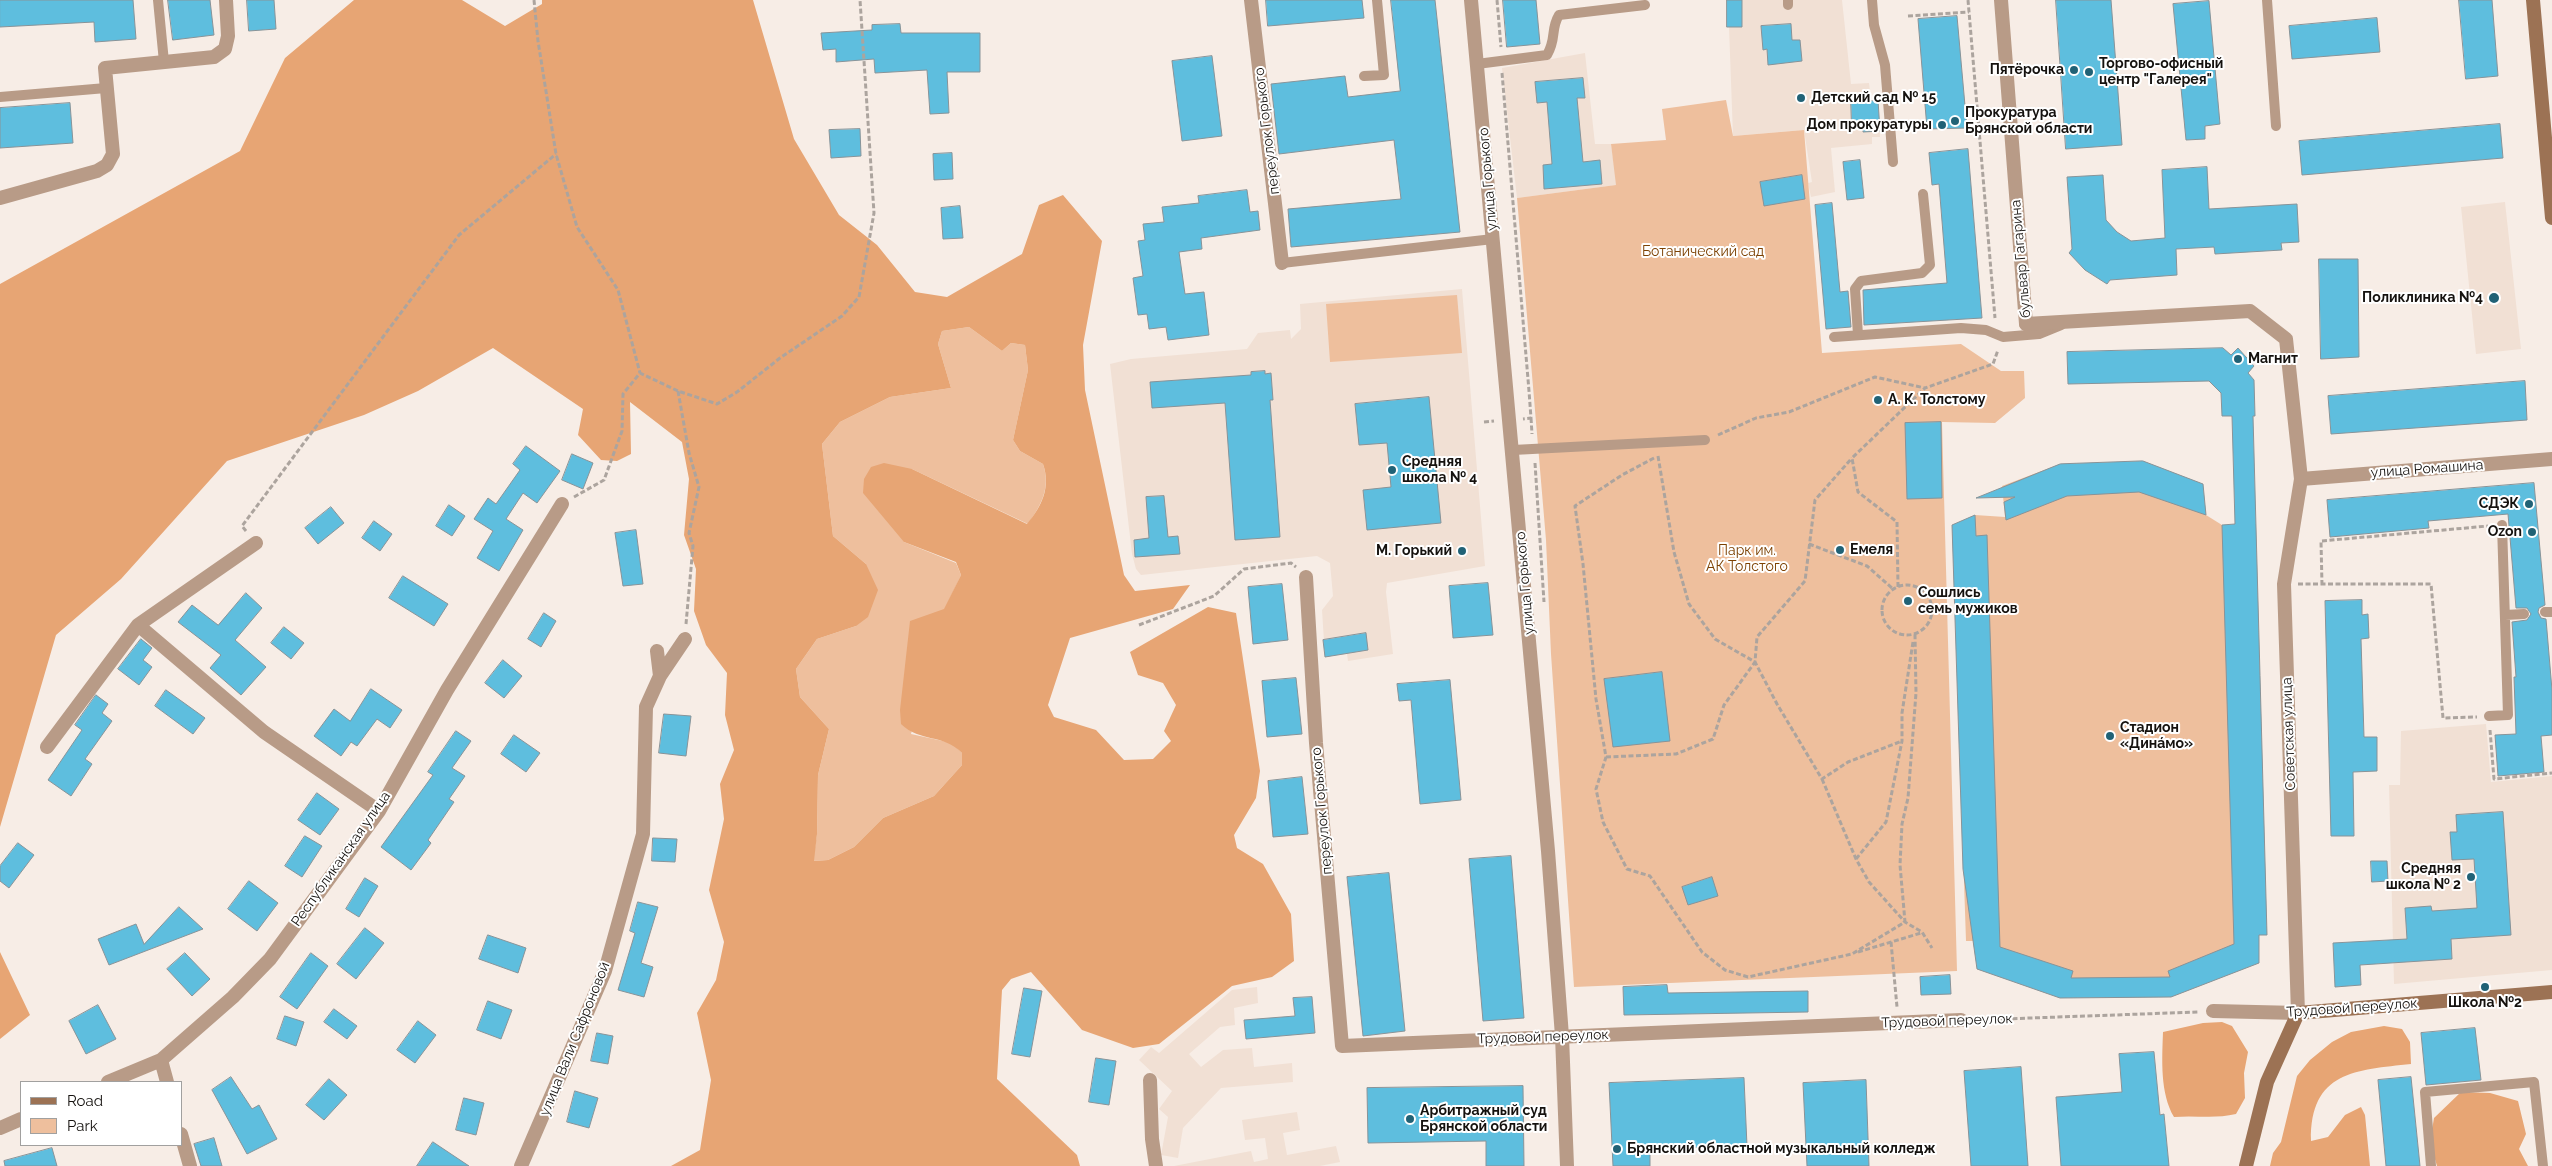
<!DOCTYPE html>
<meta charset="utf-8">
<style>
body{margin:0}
#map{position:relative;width:2552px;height:1166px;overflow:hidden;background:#f7ede6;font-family:Raleway,sans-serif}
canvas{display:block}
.legend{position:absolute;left:20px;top:1081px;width:162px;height:65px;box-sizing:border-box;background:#fff;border:1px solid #a1a09f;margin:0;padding:6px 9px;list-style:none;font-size:15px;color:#15120f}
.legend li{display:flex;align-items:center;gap:10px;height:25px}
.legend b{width:25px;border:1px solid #a1a09f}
</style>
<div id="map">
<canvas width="2552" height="1166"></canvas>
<ul class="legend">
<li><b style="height:6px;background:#9c7254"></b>Road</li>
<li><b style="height:14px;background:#eebf9d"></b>Park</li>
</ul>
</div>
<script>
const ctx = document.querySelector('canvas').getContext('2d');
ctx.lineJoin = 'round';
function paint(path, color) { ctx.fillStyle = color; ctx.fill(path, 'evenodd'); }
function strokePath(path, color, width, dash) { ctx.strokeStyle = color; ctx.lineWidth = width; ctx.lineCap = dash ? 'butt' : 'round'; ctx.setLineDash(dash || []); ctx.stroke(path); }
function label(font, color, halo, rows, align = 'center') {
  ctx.font = font + ' Raleway,sans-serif'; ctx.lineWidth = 4; ctx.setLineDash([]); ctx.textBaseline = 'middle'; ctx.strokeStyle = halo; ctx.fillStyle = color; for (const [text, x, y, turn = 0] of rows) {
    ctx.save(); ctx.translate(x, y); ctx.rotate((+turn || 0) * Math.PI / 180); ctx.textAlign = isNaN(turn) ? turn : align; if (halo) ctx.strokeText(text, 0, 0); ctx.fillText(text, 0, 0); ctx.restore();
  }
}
paint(new Path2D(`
 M1742,0H1842L1851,84L1869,83L1871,100H1878L1880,137H1872V144L1831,148L1835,192L1811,197L1808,183L1812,182L1804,130L1733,136L1729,27H1742Z
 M1585,53L1595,144H1611L1617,185L1517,198L1502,68Z
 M2505,202L2521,349L2476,354L2461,207Z
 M1462,289L1485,566L1387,583L1386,592L1393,654L1348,661L1347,654L1325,657L1322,610L1333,596L1330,563L1317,556L1141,575L1136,569L1132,554L1110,364L1131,359L1247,349L1258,333L1290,330L1291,339L1301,329L1300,304Z
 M2486,724L2491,782L2552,776V970L2394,984L2389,785H2400L2401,731Z
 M1257,987L1258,1003L1234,1008L1235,1025L1220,1027L1189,1054L1201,1067L1223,1050L1252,1048L1254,1067L1292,1063L1293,1082L1221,1088L1183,1128L1178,1158L1161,1155L1168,1117L1159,1109L1172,1091L1139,1060L1151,1047L1159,1053L1232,990Z
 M1297,1112L1300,1130L1283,1133L1287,1155L1336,1146L1340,1162L1320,1166H1174L1251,1151L1254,1162L1268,1159L1265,1138L1245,1140L1242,1120Z`), '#f1e0d4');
paint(new Path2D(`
 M1726,100L1733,136L1804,130L1822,353L1961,344L2001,371H2024L2025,398L1995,423L1942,422L1957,971L1574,987L1551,654L1546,540L1517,198L1616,185L1611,144L1666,140L1662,109Z
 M1457,295L1462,353L1330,362L1326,304Z
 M969,327L1002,351L1011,343L1025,345L1028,370L1013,440L1020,451L1043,464C1051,488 1041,505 1028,524L912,469L904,542L956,563L961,575L945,609L911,734L952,743L962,753V765L934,796L883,818L854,847L828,860L813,861L817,834L818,775L829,729L800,697L796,669L817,639L856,626L866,564L833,536L822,444L840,422L890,397L951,388L938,344L942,331Z
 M2143,461L2203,484L2206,515L2222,525L2256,524L2267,935H2259V963L2171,997L2060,998L1977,969L1973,941H1966L1952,525L1975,515L2005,517L2002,486L2060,464Z`), '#eebf9d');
paint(new Path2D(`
 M354,0H462L505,26L542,4V0H753L794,139L839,215L877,245L915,292L947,297L1022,254L1039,205L1063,195L1102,241L1083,345L1085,390L1124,575L1135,591L1190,585L1173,609L1070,638L1048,705L1054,717L1096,730L1124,760L1153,759L1171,741L1164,731L1176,705L1163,683L1138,675L1130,652L1208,607L1236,613L1260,771L1256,798L1234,835L1237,848L1263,864L1291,914L1294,961L1272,977L1232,986L1159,1044L1133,1048L1082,1030L1031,972L1011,979L1002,990L997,1079L1077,1155L1080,1166H671L700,1150L711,1080L697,1013L716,980L724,942L709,890L724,819L720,784L734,750L725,715L727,673L706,645L694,611L696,569L684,535L689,479L682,442L630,402L631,454L617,461L601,460L578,435L583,409L493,348L418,391L364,415L227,461L121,579L56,635L0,827V284L240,151L285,58ZM969,327L1002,351L1011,343L1025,345L1028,370L1013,440L1020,451L1043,464C1051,487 1042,506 1027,524L912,469L884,463L871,467L864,479L863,493L904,542L956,562L961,575L944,609L910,621L900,710L901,724C921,743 942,733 962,753V765L934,796L883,818L854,847L828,860L814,861L817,834L818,775L829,729L800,697L796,669L817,639L856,626L868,617L878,590L866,564L833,536L822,444L840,422L890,397L951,388L938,344L942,331Z
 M0,952L30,1015L0,1039Z
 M2222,1022L2232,1026L2248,1052L2244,1073L2245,1098L2236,1114C2215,1119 2195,1115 2174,1117C2160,1093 2162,1060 2163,1032L2203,1023Z
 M2384,1026L2402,1029L2410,1042L2411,1064C2356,1070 2310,1071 2311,1141L2328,1137L2345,1115L2361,1107L2365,1115L2370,1166H2270L2273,1153L2281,1142L2297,1076L2310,1060L2332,1042L2351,1032Z
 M2461,1092L2490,1093L2518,1101L2526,1134L2519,1149L2528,1166H2437L2430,1142L2434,1118Z`), '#e7a574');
const building = new Path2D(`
 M0,0H133L136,39L95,42L94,22L0,27Z
 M168,0H210L214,35L173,40Z
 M247,0H274L276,29L249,31Z
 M1266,0H1362L1364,18L1268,26Z
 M1391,0H1435L1460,232L1291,247L1288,209L1401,199L1394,140L1279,154L1271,84L1345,76L1348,97L1400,91Z
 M1503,0H1536L1540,44L1507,47Z
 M1727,0H1742V27H1727Z
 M2056,0H2111L2122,145L2066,149Z
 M2459,0H2492L2498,76L2466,79Z
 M2209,1L2220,124L2205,126V139L2186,140L2173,4Z
 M1957,16L1967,128L1927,129L1918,19Z
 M2377,18L2380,52L2292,59L2289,26Z
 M900,24L901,33H980V72H947L949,113L930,114L927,70L875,73L874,59L836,62V49L823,50L821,33L872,30V25Z
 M1791,24L1792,40H1800L1802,61L1768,65L1767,49L1763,50L1761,26Z
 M1212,56L1222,136L1182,141L1172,61Z
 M1583,78L1585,98H1577L1583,162L1600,160L1602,184L1544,189L1543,165L1552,164L1547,102L1537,103L1535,82Z
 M1851,98H1868L1869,101L1878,100L1880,131L1863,132V128H1852Z
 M70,103L73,143L0,148V108Z
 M2500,124L2503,158L2302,175L2299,141Z
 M860,129L861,156L831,158L829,130Z
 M1968,149L1982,318L1864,325L1863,290L1947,283L1939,184L1932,185L1929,153Z
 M952,153L953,179L934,180L933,154Z
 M1860,160L1864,198L1847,200L1843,162Z
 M2207,167L2209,209L2297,204L2299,242L2281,243L2282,250L2215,254L2214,247L2176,249L2177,275L2110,280L2107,284L2085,270L2069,253L2072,249L2067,177L2103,175L2106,220L2117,232L2131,241L2165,238L2162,170Z
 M1802,175L1805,199L1764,206L1760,182Z
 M1247,190L1250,212L1258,211L1260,230L1201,238L1202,249L1179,252L1185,294L1204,292L1209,335L1168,340L1166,327L1149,329L1147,314L1138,315L1133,278L1143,276L1138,241L1145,240L1143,224L1164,222L1162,207L1199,203L1198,196Z
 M1832,203L1840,292L1848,291L1851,327L1826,329L1815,205Z
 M960,206L963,238L943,239L941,208Z
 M2319,259H2358L2359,357L2321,359Z
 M2223,348L2231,355L2238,348L2254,366L2248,373L2254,380L2255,416H2253L2267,935H2259V963L2171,997L2060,998L1977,969L1963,869L1952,525L1975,515L1976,536L1987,535L2000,947L2073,971L2071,978L2170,977L2168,971L2234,944L2222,525L2235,524L2232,416H2222L2221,393L2209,381L2068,384L2067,352Z
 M1265,371V374L1271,373L1273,400H1270L1280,537L1235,540L1225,403L1152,408L1150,382L1251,375V372Z
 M2525,381L2527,420L2331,434L2328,396Z
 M1429,397L1441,523L1367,530L1363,490L1391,487L1387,443L1359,445L1355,404Z
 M1941,422L1942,498L1907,499L1905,423Z
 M526,446L560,471L537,503L523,493L506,519L523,530L499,571L477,558L493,531L474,519L488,498L496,504L520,470L513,464Z
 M572,454L593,463L583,489L562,480Z
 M2143,461L2203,484L2206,515L2139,492L2067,496L2006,520L2004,502L2015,497L1976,498L2060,464Z
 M2534,483L2545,605L2539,608L2538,612L2541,618L2546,619L2552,690V735L2541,736L2544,772L2498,776L2495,735L2516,734L2514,677H2516L2512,622L2527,620L2531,614L2527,608H2516L2508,514L2428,521L2429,528L2330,537L2327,500Z
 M1164,496L1168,537L1178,536L1180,554L1135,557L1134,540L1149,538L1146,497Z
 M449,505L465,516L452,536L436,526Z
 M331,507L344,523L318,544L305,528Z
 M374,521L392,534L380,551L362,538Z
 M636,530L643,584L623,586L615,533Z
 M403,576L448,604L434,626L389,598Z
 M1488,583L1493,635L1453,638L1449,586Z
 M1282,584L1288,640L1253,644L1248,587Z
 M246,593L262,608L235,640L266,667L241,695L210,668L221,655L178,622L192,605L218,625Z
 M2362,600V615L2368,614L2369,638L2361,639L2364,737H2377V771L2353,772L2354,836H2331L2325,601Z
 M544,613L556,621L541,647L528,639Z
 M284,627L304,643L291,659L271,643Z
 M1366,633L1368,650L1325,657L1323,640Z
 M141,639L152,648L143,660L152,667L139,685L118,669Z
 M503,660L522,676L504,698L485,683Z
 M1662,672L1670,741L1613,747L1604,679Z
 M1296,678L1302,734L1267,737L1262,681Z
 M1450,680L1461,800L1420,804L1411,700L1399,701L1397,684Z
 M371,689L402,710L390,728L377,719L357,746L351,742L341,756L314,736L334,709L350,721Z
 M166,690L205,718L193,734L155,706Z
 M96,695L108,704L102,713L112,721L85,759L92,764L71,796L48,780L82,730L75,725Z
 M664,714L691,716L686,756L659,753Z
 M456,731L471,741L452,768L465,776L449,799L454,802L428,840L431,843L411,870L381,847L433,775L428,772Z
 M514,735L540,753L526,772L501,754Z
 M1302,777L1308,834L1273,837L1268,781Z
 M317,793L339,809L320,835L298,820Z
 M2503,812L2511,935L2451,939L2452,959L2360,965L2361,985L2335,987L2333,943L2407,939L2405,908L2431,906L2432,911L2477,908L2474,859L2452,860L2450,832H2457L2456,815Z
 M305,836L322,846L302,877L285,866Z
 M653,838L677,839L675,862L652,861Z
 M18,843L34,855L9,888L0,881V866Z
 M1511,856L1524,1018L1483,1021L1469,859Z
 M2371,861H2387L2388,881L2372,882Z
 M1389,873L1405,1031L1363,1036L1347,877Z
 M1712,877L1718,896L1688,905L1682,887Z
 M365,878L378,886L359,917L346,909Z
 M249,881L278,903L257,931L228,909Z
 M638,902L658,907L641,963L653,967L644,997L618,990L635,933L630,931Z
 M179,907L203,929L109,965L98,939L136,924L144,944Z
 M365,928L384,943L356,979L337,964Z
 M488,935L526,948L518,973L479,959Z
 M185,953L210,979L192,996L167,969Z
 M311,953L328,966L297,1009L280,997Z
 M1950,975L1951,994L1921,995L1920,977Z
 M1667,985L1668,993L1808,991V1012L1624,1015L1623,987Z
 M1024,988L1042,991L1030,1057L1012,1054Z
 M1312,997L1315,1033L1246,1039L1244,1020L1295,1016L1293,998Z
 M488,1001L512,1010L501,1039L477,1030Z
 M98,1005L116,1039L86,1054L69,1021Z
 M334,1009L357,1026L347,1039L324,1022Z
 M285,1016L304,1022L296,1046L277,1039Z
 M418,1021L436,1035L415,1063L397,1050Z
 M2475,1028L2481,1080L2426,1085L2421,1033Z
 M597,1033L613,1036L608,1064L591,1061Z
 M2154,1052L2160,1115L2164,1114L2169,1166H2061L2056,1097L2122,1092L2119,1054Z
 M1096,1058L1116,1061L1109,1105L1089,1102Z
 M2021,1067L2028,1166H1971L1964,1071Z
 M231,1077L252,1109L259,1105L277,1139L247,1154L212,1090Z
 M2411,1077L2420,1166H2386L2378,1080Z
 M1744,1078L1747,1146L1650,1149V1166H1613L1609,1083Z
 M329,1079L347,1095L324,1120L306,1105Z
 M1866,1080L1869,1166H1807L1803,1083Z
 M1523,1086L1524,1166H1486V1141L1368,1143L1367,1088Z
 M575,1091L598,1098L589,1128L567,1122Z
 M464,1098L484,1103L476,1135L456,1130Z
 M214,1138L222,1166H201L194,1144Z
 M433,1142L469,1166H417Z
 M52,1148L57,1166H5L4,1161Z`);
paint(building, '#5ebede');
strokePath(building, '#889398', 1);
strokePath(new Path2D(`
 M534,0L538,41L556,154L577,227L618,290L640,373
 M1497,0L1501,47
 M1968,0L1995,318
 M1908,16L1969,12
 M1502,73L1529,391L1531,418L1523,419
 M678,391L689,453L699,487L689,533L693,546L686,624
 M1531,418L1532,434
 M1484,422L1494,421
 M1718,435L1756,418L1789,412L1875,377L1925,388
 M1658,456L1674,552L1689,604L1715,639L1755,662L1777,704L1822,779L1848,762L1902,741
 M1654,458L1622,475L1575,506L1583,564L1596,699L1606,757L1596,789L1603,822L1627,869L1650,876L1702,952L1725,970L1748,977L1852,954L1905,922L1900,865L1902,824L1908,798L1916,693L1915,634
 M1535,463L1544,602
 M574,497L604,480L622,431L623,394L640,373L678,391L717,404L737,392L780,358L842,316L859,297L874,213L860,0
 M246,531L242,526L459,235L556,154
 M1809,544L1867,566L1892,588
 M2298,584H2431L2443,718L2477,717
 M1882 610a25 25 0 1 1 50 0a25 25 0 1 1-50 0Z
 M2322,585L2321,541L2488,526
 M1898,587L1897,522L1858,492L1852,458L1925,388L1993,364L1998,350
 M1139,625L1214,596L1244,569L1291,563L1296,567
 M2490,730L2494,779L2552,773
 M1606,757L1676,754L1713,739L1724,705L1755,662L1757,637L1805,581L1815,500L1852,458
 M1822,779L1856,859L1869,882L1905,922L1922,932L1932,948
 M1856,859L1886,822L1902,741V713L1913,642
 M1891,942L1897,1007
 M1858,952L1921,933
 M1975,1020L2198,1012`), '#aca49e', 3, [5, 2.5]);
strokePath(new Path2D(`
 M158,0L164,62
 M1788,0V5
 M1872,0L1874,25L1885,65L1893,162
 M2267,0L2276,126
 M1477,64L1547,55C1557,38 1550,30 1559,15L1645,5
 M1364,76L1384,75L1377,0
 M0,97L106,88
 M1282,263L1493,239
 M1858,335L1855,289L1861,281L1922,273L1930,265L1923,194
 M1834,337L1961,328L1986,330L2003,337L2039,334L2061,325
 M1513,450L1705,440
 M2545,612H2552
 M2505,615L2524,614
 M2489,716L2508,715L2502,525
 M2431,1166L2425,1092L2534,1082L2543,1166`), '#b89b87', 10);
strokePath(new Path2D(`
 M2001,0L2026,324
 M2298,1013L2284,584L2301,479`), '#b89b87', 14);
strokePath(new Path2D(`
 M1251,0L1282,263
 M1471,0L1548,851L1562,1036L1567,1166
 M0,198L97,171L107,165L113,154L105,68L214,57L225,49L228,36L226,0
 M2026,324L2250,311L2286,339L2301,479L2552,459
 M1306,577L1316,743L1342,1046L1961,1020
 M138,625L264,732L379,811
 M660,676L685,639
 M47,747L138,625L256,543
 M2213,1011L2298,1013
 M161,1060L167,1082
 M1150,1080L1152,1139L1156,1166
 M108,1082L161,1060L233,997L270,959L379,811L447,690L562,504
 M0,1128L21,1119
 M181,1134L190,1166
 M521,1166L605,971L643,834L646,707L660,676L657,651`), '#b89b87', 14);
strokePath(new Path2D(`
 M2533,0L2552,218
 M2246,1166L2267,1082L2298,1013L2552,992`), '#9c7254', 14);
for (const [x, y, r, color] of [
 [2074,70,5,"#216276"],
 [2089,72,5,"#216276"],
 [1801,98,5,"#216276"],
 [1955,121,5,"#216276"],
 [1942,125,5,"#216276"],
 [2494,298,6,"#216276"],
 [2238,359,5,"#216276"],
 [1878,400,5,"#216276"],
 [1392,470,5,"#216276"],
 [2529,504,5,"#216276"],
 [2532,532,5,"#216276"],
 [1840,550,5,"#216276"],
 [1462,551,5,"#216276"],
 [1908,601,5,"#216276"],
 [2110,736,5,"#216276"],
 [2471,877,5,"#216276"],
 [2485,987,5,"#216276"],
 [1410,1119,5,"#216276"],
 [1617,1149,5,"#216276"]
]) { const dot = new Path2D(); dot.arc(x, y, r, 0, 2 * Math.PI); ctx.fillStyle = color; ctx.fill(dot); strokePath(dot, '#fff', 2); }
label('bold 14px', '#15120f', '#fff', [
 ["Торгово-офисный",2099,64],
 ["центр \"Галерея\"",2099,80],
 ["Пятёрочка",2064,70,"right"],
 ["Детский сад № 15",1811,98],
 ["Прокуратура",1965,113],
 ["Брянской области",1965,129],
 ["Дом прокуратуры",1932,125,"right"],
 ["Поликлиника №4",2483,298,"right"],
 ["Магнит",2248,359],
 ["А. К. Толстому",1888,400],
 ["Средняя",1402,462],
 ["школа № 4",1402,478],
 ["СДЭК",2519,504,"right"],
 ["Ozon",2522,532,"right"],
 ["Емеля",1850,550],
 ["М. Горький",1452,551,"right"],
 ["Сошлись",1918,593],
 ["семь мужиков",1918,609],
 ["Стадион",2120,728],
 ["«Дина́мо»",2120,744],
 ["Средняя",2461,869,"right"],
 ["школа № 2",2461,885,"right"],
 ["Школа №2",2485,1003,"center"],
 ["Арбитражный суд",1420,1111],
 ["Брянской области",1420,1127],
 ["Брянский областной музыкальный колледж",1627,1149]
], 'left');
label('14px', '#15120f', '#fff', [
 ["переулок Горького",1267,131,-97],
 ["улица Горького",1488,179,-95],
 ["бульвар Гагарина",2021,259,-95],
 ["улица Ромашина",2427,469,-4],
 ["улица Горького",1525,583,-95],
 ["Советская улица",2289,734,-92],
 ["переулок Горького",1322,811,-95],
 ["Республиканская улица",341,859,-55],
 ["Трудовой переулок",2352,1008,-4],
 ["Трудовой переулок",1947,1021,-2],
 ["Трудовой переулок",1543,1037,-2],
 ["улица Вали Сафроновой",575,1039,-68]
]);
label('14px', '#7c4103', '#fff', [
 ["Ботанический сад",1703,252],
 ["Парк им.",1747,551],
 ["АК Толстого",1747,567]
]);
</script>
